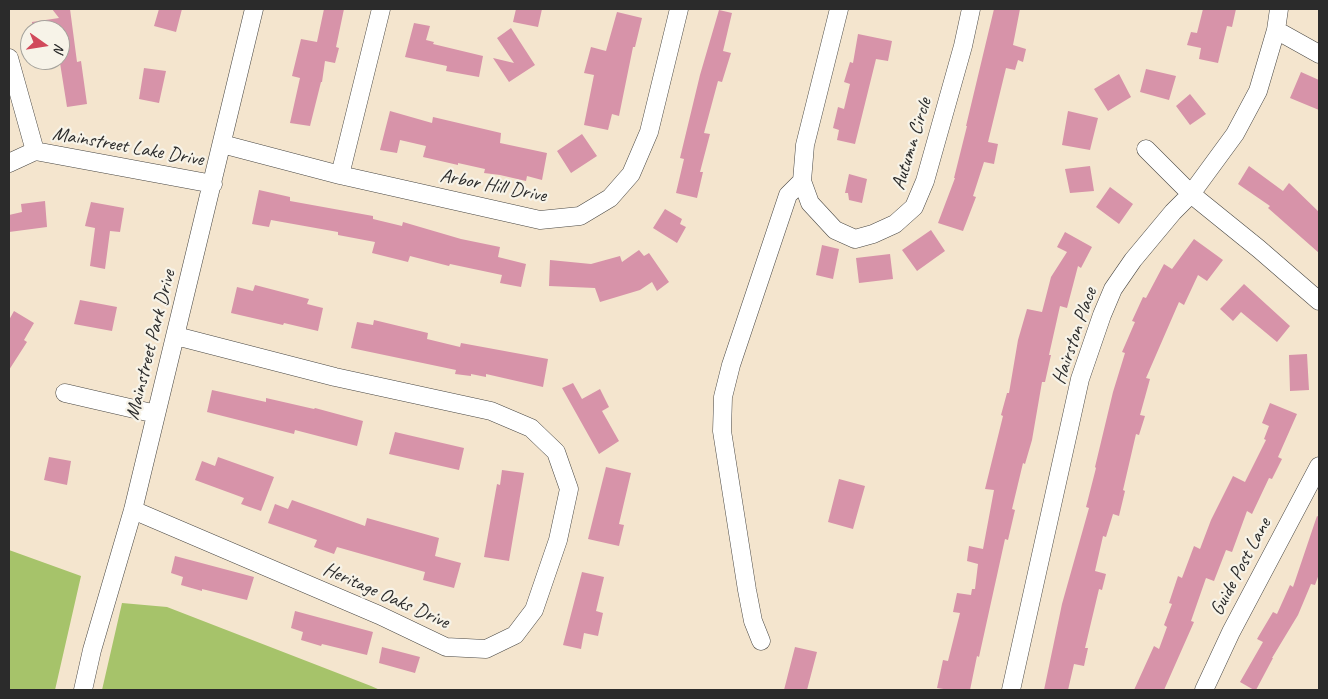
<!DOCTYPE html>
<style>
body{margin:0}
#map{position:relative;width:1328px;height:699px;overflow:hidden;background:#f4e5ce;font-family:Caveat,sans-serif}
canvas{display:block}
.frame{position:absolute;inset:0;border:10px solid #2b2b2b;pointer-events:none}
.north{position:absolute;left:20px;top:20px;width:50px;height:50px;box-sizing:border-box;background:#f7f3e8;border:1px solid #a5a39c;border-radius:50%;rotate:103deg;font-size:14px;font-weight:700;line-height:20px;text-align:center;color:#2b2b2b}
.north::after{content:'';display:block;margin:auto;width:18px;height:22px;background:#d1495b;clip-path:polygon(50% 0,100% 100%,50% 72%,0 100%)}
</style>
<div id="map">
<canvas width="1328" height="699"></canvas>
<div class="frame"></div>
<div class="north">N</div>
</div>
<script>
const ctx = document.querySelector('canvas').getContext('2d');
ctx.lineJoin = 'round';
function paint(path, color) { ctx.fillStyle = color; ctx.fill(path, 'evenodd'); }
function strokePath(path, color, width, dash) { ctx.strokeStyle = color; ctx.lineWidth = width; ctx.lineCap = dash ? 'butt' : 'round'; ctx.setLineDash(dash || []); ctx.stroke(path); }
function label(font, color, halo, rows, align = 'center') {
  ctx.font = font + ' Caveat,sans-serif'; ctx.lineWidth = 4.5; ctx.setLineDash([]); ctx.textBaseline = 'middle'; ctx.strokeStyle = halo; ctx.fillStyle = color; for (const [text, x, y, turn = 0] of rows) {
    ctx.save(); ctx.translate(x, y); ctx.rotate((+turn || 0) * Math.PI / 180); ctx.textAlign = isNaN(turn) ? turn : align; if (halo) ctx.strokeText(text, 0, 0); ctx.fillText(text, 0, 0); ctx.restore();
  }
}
paint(new Path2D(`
 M9,550L81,576L55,690H9Z
 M122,603L167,607L371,686L380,690H102Z`), '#a6c36a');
paint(new Path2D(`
 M52,9H70L77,62L81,61L87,104L67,107L60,63V30H32V22L59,18Z
 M159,9H182L176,32L154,26Z
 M324,9H344L336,47L339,48L335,63L325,61L322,82H321L310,126L290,123L300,78L292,76L301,39L317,42Z
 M516,9H542L538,27L513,22Z
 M994,9H1020L1013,45L1026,49L1023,62L1018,60L1015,70L1006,68L988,142L998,144L994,164L984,162L973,196L976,197L963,231L938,223L955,178H954L967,126H966Z
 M1203,9H1236L1232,27L1227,26L1218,63L1199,59L1201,48L1187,45L1191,32L1197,33Z
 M719,10L732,13L723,51L731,53L722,82L718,81L704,133L710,134L700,172H703L697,198L676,193L684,159L680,158L700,75Z
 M617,12L642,18L635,47H633L619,116L612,114L608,130L584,125L594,75L584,73L591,47L606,51Z
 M414,23L430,26L426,40L434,42L433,44L483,56L479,77L446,71L447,66L405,57Z
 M511,28L535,65L509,82L493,58L514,63L497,38Z
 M858,34L892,41L888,61L876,59L855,144L837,140L839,130L833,128L838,107L844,109L850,84L844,82L850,62L853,63Z
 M144,68L166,71L159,103L139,99Z
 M1146,69L1176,76L1169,100L1140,92Z
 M1301,72L1319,80V110L1290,98Z
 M1119,74L1131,97L1108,111L1094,89Z
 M1190,94L1206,114L1190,125L1176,106Z
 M390,111L432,123L433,117L501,133L500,143L547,153L542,180L527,176L526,181L500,175L484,173L485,169L458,163V165L423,157L426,146L400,140L397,153L380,150Z
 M1068,111L1098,118L1090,150L1062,145Z
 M582,134L597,156L571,173L557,151Z
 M1090,166L1094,191L1070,193L1065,169Z
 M1249,166L1283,191L1289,183L1319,212V253L1268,208L1270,206L1238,184Z
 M849,174L867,179L862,203L849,200L848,193H845Z
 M1110,187L1133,204L1119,224L1096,207Z
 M259,190L290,197V201L373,216V219L402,226L403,222L461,239L500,247L498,257L526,264L521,287L500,283L502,275L450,264L449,266L410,256L408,262L372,253L375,242L338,235V232L271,220L269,227L252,224Z
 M45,201L47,227L9,232V215L22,212L21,204Z
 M91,202L124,208L120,232L110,231L105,269L90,266L95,228L85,226Z
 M665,209L682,219L680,224L686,227L677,243L653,228Z
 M931,230L945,251L917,271L902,250Z
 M1065,232L1092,247L1081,268L1078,266L1067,308L1060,306L1049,355H1051L1045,382H1042L1032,440L1025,464L1023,463L1012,509L1015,510L1008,540L1005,539L979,657L977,656L970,690H950L937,688L943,660L948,661L960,613L953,612L957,593L971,595L972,589H975L978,564L967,561L969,546L983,549L994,490L985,489L1003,416L1001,415L1007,393H1009L1018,340L1027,309L1042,312L1051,277L1067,252L1057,247Z
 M1194,239L1223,260L1207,281L1198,275L1184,305L1179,302L1146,378L1150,379L1140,415L1145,416L1139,435L1136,434L1123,490L1125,491L1119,516L1113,514L1106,537L1103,536L1095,571L1106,574L1102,590L1099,589L1085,648H1088L1084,666L1074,664L1068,690H1044L1062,604L1089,508L1086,507L1096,468L1095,467L1113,392L1125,353L1122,352L1135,322L1132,321L1143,297L1146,298L1164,264L1172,269Z
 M822,245L839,249L833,279L816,275Z
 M639,250L644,256L649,253L669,282L657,291L652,282L640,290L600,302L595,288L549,286L550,260L591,264L620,256L622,262Z
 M890,254L893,279L859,283L856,258Z
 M1244,284L1290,326L1277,342L1241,312L1233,321L1220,309Z
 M255,285L309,299L307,304L323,308L318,331L284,323L283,325L231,313L237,287L253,291Z
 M80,300L117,307L112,331L74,324Z
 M14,311L34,323L24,340L27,342L9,370V320Z
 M374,320L428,333L427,339L460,347L461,343L548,359L543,387L486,374V377L471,374V376L455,374L456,370L351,348L357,322L373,325Z
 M1307,354L1309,390L1290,391L1289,355Z
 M573,383L582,399L600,389L609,407L602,411L619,441L599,454L562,388Z
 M212,390L266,402V398L314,409L315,408L363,421L357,446L295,430L294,434L207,412Z
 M1270,403L1297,414L1278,457L1282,459L1272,479L1269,478L1252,514L1247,511L1232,552L1226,550L1214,581L1206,578L1191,621L1194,622L1164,690H1134L1154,646L1159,649L1167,627L1164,625L1172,604L1169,603L1178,576L1182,578L1194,546L1200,549L1211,520L1233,476L1245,482L1266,440L1264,439L1269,426L1262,423Z
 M395,432L464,448L459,470L389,454Z
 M49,457L71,461L67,485L44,480Z
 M218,457L274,477L261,511L241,504L244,498L195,480L202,461L215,466Z
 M606,467L631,473L619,524L624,525L619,546L588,539Z
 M502,470L524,473L509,561L484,557L497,484L500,485Z
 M839,479L865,486L853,529L828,522Z
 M292,500L365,526L367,518L439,538L435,556L461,563L454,588L423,580L425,572L337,547L334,554L314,547L317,540L268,523L275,504L288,509Z
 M1317,516L1319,517V574L1315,585L1311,584L1298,615L1272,658H1273L1256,690H1254L1240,682L1263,642L1257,639L1273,612L1277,614L1290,585L1293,587Z
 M175,556L254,577L247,600L202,589V591L181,585L183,577L171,573Z
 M582,572L604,577L596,611L603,613L598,636L584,633L581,649L563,645Z
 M295,611L373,632L367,655L322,644L321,646L301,640L303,632L291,628Z
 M382,647L420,657L415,673L379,663Z
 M795,647L817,652L807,690H784Z`), '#d793a9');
const minor = new Path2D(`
 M839,9L805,145L802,181L810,203L835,230L855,239L873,234L895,224L914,207L925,181L963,46L971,9
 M1276,30L1319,54
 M9,58L35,151
 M222,144L340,175L540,220L580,216L610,198L631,174L649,132L679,9
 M1146,149L1191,194L1259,249L1319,301
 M9,163L35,151L213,184
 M340,175L381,9
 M65,393L156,414
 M133,510L379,615L446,647L486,649L515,635L534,610L558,540L569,489L556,452L531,428L491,411L335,377L176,336
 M761,641L753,621L747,590L722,431L723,397L731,365L788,195L802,181
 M83,690L92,650L133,510L254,9
 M1011,690L1080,379L1102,315L1113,289L1133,260L1173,212L1191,194L1235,134L1258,91L1276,30L1279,9
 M1204,690L1231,632L1319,466`);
strokePath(minor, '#494743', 19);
strokePath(minor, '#fff', 18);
label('20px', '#2b2b2b', '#f7f3e8', [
 ["Autumn Circle",912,144,-73],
 ["Mainstreet Lake Drive",128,147,10],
 ["Arbor Hill Drive",493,186,11],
 ["Hairston Place",1075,336,-71],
 ["Mainstreet Park Drive",151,345,-76],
 ["Guide Post Lane",1241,567,-62],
 ["Heritage Oaks Drive",386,596,24]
]);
</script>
